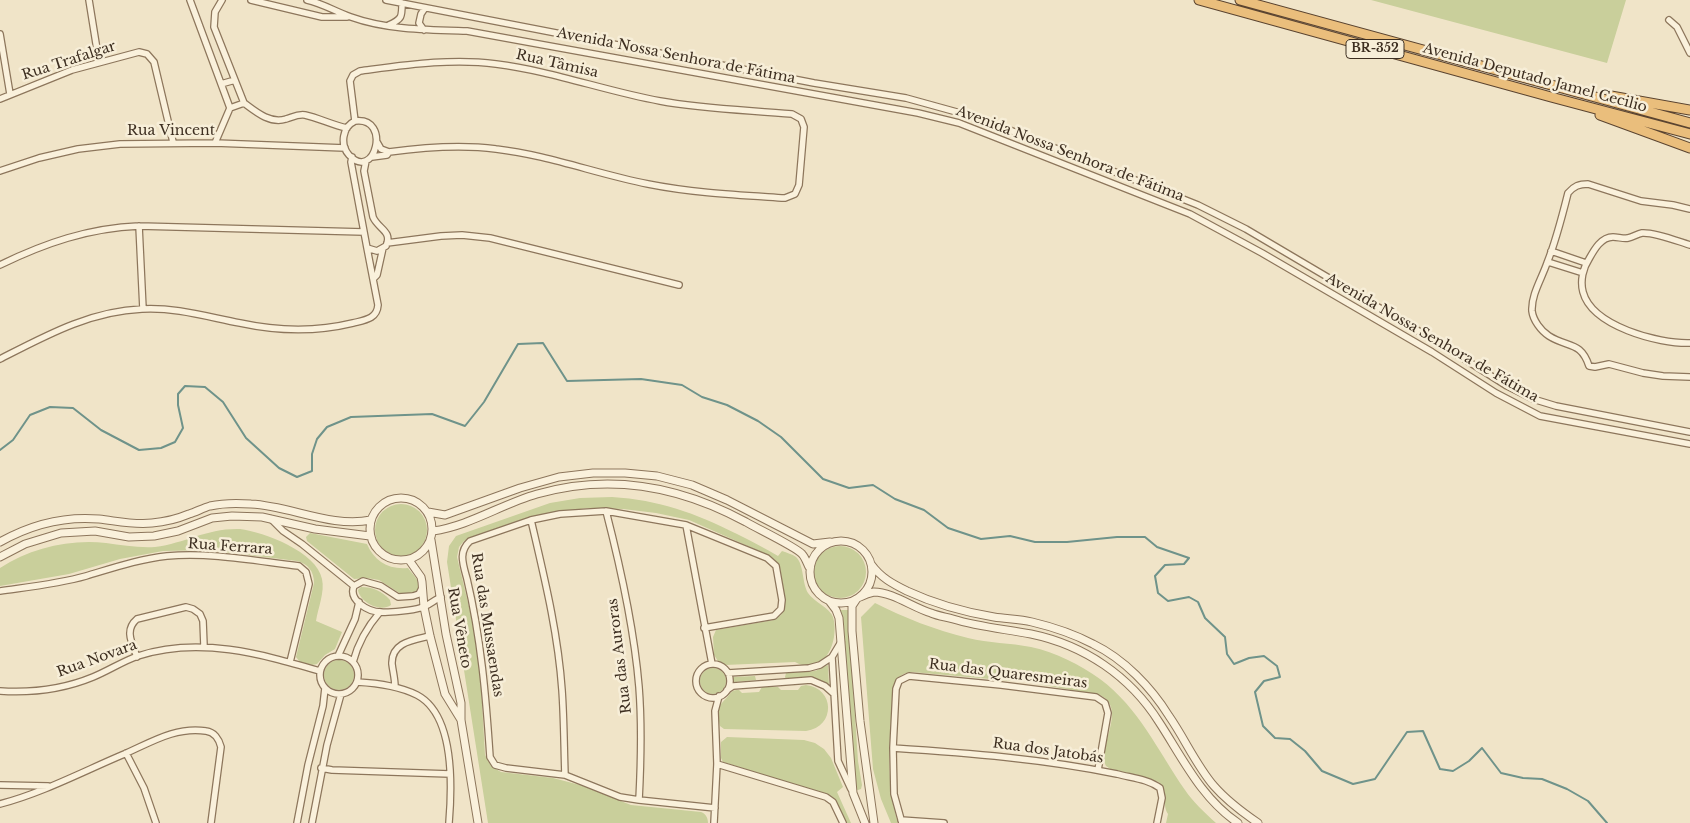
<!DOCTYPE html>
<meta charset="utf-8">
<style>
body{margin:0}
canvas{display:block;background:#f0e4c8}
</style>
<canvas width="1690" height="823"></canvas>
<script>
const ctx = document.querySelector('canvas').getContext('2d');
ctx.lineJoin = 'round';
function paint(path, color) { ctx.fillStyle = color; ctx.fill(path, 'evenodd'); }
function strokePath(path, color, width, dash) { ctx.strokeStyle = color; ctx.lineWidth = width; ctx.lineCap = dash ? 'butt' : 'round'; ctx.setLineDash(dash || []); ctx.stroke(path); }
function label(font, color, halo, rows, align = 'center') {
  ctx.font = font + ' "Libre Baskerville",serif'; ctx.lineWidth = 5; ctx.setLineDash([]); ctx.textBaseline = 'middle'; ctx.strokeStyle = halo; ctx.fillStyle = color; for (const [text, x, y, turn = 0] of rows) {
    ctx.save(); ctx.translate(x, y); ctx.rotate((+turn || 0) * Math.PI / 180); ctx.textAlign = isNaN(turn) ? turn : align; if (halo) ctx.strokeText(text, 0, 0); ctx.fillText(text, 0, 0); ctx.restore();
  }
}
paint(new Path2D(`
 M1371,0H1626L1607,63Z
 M612,497C659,500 695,513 737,534C751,541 765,548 778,556L782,551C787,553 792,554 796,557C804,564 802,583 808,593C814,602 830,608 833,617C840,641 824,678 795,662L725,665L718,661L714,655L713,637L716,630L774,620L781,615L785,604L780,568L775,560L768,555L689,520L656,513L623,509L589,508L554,512L531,518L464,541L459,547L457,557L471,615L480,668L485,755L491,766L501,772L553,778L580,785L631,805L701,812C706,814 708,818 708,823H488L447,562L449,546L456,536L550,503L580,498Z
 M375 530a26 26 0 1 1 52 0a26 26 0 1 1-52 0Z
 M240,529C264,532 317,552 322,579C325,592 318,608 316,621L342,632L335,649L325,655L317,664L312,665L300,662L296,657L314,583C314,571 308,564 297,561L208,550L163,551L120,559L69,574L0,586V568C31,548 69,539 106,543C122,545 138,548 155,547C186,543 207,528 240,529Z
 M310,533L367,544C374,561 389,570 408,568C414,576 423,583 417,593L401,594L379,580L367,578L354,579L307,541L306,537Z
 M814 572a26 26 0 1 1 52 0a26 26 0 1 1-52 0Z
 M361,587C373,587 382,591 390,600L391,605C380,613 360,602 358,590Z
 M875,603C905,618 935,630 968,638C989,643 1010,643 1031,647C1056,652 1080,665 1100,679C1139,708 1158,751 1185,790C1193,802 1205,813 1216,823H1166L1168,814C1161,803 1170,794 1159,782L1112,770L1106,766C1097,745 1128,709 1100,695L1038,684L1036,680L1014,678L1013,681L912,672C903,673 896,677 893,687C891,733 884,778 898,823H891L881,799L873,769L861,617Z
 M839,610H848L858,761L862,785L861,789L858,790L855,789Z
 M324 675a15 15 0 1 1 30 0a15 15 0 1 1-30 0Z
 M828,665L829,686L813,678L786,679L785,677L786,673L815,671Z
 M700 681a13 13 0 1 1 26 0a13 13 0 1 1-26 0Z
 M755,676L756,680L734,682L732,679L734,677Z
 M806,685C835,688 836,727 806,731L724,729L720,726C716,706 717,709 729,695C732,691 733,690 739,690L742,693L759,692L762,687H778L781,690H798L801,686Z
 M727,737L804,740L815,743L824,749L831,758L843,787L837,792L851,823H846L836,803L825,794L723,762L721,758V742Z`), '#c9cf9b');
strokePath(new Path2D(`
 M0,450L13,440L30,415L50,407L73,408L101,430L139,450L161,448L175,442L183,428L178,405V394L185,386L205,387L223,402L246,438L279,468L297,477L312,471V454L317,439L327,427L351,417L432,414L465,426L484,402L518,344L543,343L567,381L641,379L682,385L702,397L727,405L758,421L781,437L823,479L849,488L873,485L895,499L924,510L948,528L981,539L1010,536L1035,542H1067L1117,537H1145L1157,547L1189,558L1184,564L1165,565L1155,576L1158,593L1168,601L1189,597L1198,602L1205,618L1225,637L1227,654L1234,664L1249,658L1264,656L1277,666L1280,677L1264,681L1255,692L1263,726L1275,738L1290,739L1305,751L1322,771L1353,784L1375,779L1407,732L1423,731L1440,769L1453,771L1469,761L1482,748L1501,773L1523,778L1542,779L1567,789L1588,801L1607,823`), '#6f938a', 2);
const minor = new Path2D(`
 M89,0L99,62
 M190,0L230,108
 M222,0L215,12L214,27L244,103
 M251,0L322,17H347
 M307,0C322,3 336,12 351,17C387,30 429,30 467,31L918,113L959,123L1190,214L1262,253L1432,352L1496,393L1540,416L1690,444
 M386,0L814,83L906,98L982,119L1198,205L1246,229L1439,343L1507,386L1533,399L1556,406L1690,432
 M1669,20L1677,27L1690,53
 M389,25C402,19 402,17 402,3
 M424,30L419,23L421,14L425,8
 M0,34L10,94
 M221,84L235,80
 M0,99L72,70L139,52L147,54L154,62L173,142
 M355,121L350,81L353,75L360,71C406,65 451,58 496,64C552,71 605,91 660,101C703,109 748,110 792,114L801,119L804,127L799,185L795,194L785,198C739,195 693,193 648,184C597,174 548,155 496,149C460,144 425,147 389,152L387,155L372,157
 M355,121C392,116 375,183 349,155C340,145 342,127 355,121Z
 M377,142L381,149L389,152
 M215,143L230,108L244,103C256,112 270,124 286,119C293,117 297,114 305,115C319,118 332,125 347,128
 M352,157L351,162L367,248L377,251L386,246C393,231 378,229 373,217L364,171L366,161
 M0,171L39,158L78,149L120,144L215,143L345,148
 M1690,209L1673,205L1641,201L1588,184C1579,184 1574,186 1568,193C1562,217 1556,241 1547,263C1542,278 1531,295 1532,311C1533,320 1541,331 1549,336C1568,348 1581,341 1589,366L1595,367L1609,364L1643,373L1663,376L1690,377
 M139,226L143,309
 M387,243L441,236L462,235L490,238L679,285
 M1690,245C1677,241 1655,232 1642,233C1637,234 1633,237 1628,238C1624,239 1618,237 1613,237C1601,237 1594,250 1589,259C1583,268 1580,281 1583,292C1592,326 1658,344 1690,343
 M1551,251L1586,263
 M1548,262L1583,273
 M0,265C45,243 89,228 139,226L364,232
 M374,278L377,275L383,248
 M0,359C45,336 90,311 142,309C175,307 208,317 240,323C277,331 316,332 353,323C365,320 377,319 378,305L367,248
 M606,511C621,569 634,627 639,687C642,725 641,762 639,800
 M271,519L283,531L302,544L354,586
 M531,520C544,576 558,632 562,690C564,718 564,747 565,775
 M686,525L712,664
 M422,588L419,594L413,596L398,597L381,586L363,581L354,586C348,600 368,612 381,612C388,613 414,610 420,608C427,607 434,600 441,597
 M0,591C28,587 58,584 86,576C113,568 139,559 167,556C211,552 256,561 299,566L306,572L309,584L290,662
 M704,628L774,616L781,609L782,600L776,566L767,558L686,525L606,511L560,514L531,520L470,541C458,552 463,564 467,579C481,638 486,697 490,757L495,765L506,768L565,775L620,797L639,800L715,808
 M841,642L832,657L838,761L851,789
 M338,656L355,619L359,602
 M320 675a19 19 0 1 1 38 0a19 19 0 1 1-38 0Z
 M137,657C132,643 124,630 137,619L186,607L193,609L200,614L203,621L204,646
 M353,662C358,643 367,627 380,612
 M696 681a17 17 0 1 1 34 0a17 17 0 1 1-34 0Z
 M728,673L809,668L820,665L832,657
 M357,682C376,683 399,686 417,695C455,715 452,787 449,823
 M395,687C395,679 393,672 392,664C391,642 414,640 430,636
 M727,690L733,686L811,680L825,686L834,694
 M0,691C31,693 64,689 93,677C108,671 123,661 138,656C199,636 261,654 320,671
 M893,748C968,753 1044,759 1117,774C1132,778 1148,779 1160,788L1162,798L1157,823
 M126,753L144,788L156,823
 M717,764L826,797L833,802L843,823
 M321,768L332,770L450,774
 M0,785L48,786
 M0,804C42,793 82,772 122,755C148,744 175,726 206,731C214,732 219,739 221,747L211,823
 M901,820L944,823
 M297,823L308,765L323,706L325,688
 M312,823L327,745L341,694
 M714,823L717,764L715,711L719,696
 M902,823L894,794L893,748L896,689L899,681L909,676L1001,685L1096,697L1105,703L1108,713L1098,770`);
const tertiary = new Path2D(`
 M370 529a31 31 0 1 1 62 0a31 31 0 1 1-62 0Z
 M428,512L445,515L520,488L559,477L593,473H625L657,476L692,485L727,500L813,544L830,542
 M433,531C469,526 502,504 537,494C610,473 680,486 746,522C756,528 796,547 802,554C805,557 807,563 809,567
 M431,540L446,634L461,703V720L478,823
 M810 572a31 31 0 1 1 62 0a31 31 0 1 1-62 0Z
 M0,542C30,525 64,516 99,519C117,521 133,525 152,523C164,522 177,519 189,514C196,512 203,508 210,506C223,503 238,503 251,504C291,506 331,528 371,520
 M0,557L25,544L61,533L95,531L129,537L154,536L178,531L212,518L232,516L262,517L315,529L370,536
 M409,560L421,577L422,582L424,607L430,636L445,694L461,720
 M871,564C881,578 893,584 907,591C935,604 964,612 994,617C1007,619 1020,619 1032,622C1053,627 1074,634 1093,644C1124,659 1151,687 1169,716C1185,739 1196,765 1214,786C1227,801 1242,812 1258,823
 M860,597C864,595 869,593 874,592C892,592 914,608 931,613C938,616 946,617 953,619C979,627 1005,629 1031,634C1084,645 1130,676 1159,722C1182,757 1201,798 1238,823
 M856,600L852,606V631L860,721L874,823
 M830,602L836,610L839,618L853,793L865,823`);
const trunk = new Path2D(`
 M1199,0L1551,97L1690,134
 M1240,0L1690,123
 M1611,96L1690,110
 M1600,115L1690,148`);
strokePath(minor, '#8d765c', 8);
strokePath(tertiary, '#8d765c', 9);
strokePath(trunk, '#5b4430', 11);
strokePath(minor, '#faf1dc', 5.5);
strokePath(tertiary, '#faf1dc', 7);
strokePath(trunk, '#eabe7c', 9);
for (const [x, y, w] of [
 [1375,49,58]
]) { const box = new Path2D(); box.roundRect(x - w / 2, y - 9.5, w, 19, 4); ctx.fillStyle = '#f7eed8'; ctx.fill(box); strokePath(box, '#3d2e20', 1); }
label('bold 12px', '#3d2e20', null, [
 ["BR-352",1375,49]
]);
label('14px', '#3d2e20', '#f7eed8', [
 ["Avenida Nossa Senhora de Fátima",676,56,11],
 ["Rua Trafalgar",69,61,-18],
 ["Rua Tâmisa",557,64,13],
 ["Avenida Deputado Jamel Cecilio",1535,78,15],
 ["Rua Vincent",171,131],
 ["Avenida Nossa Senhora de Fátima",1070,154,21],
 ["Avenida Nossa Senhora de Fátima",1432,338,30],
 ["Rua Ferrara",230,547,4],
 ["Rua das Mussaendas",487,625,81],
 ["Rua Vêneto",459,628,80],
 ["Rua das Auroras",620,656,-97],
 ["Rua Novara",97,659,-20],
 ["Rua das Quaresmeiras",1008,674,7],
 ["Rua dos Jatobás",1048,751,8]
]);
</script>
